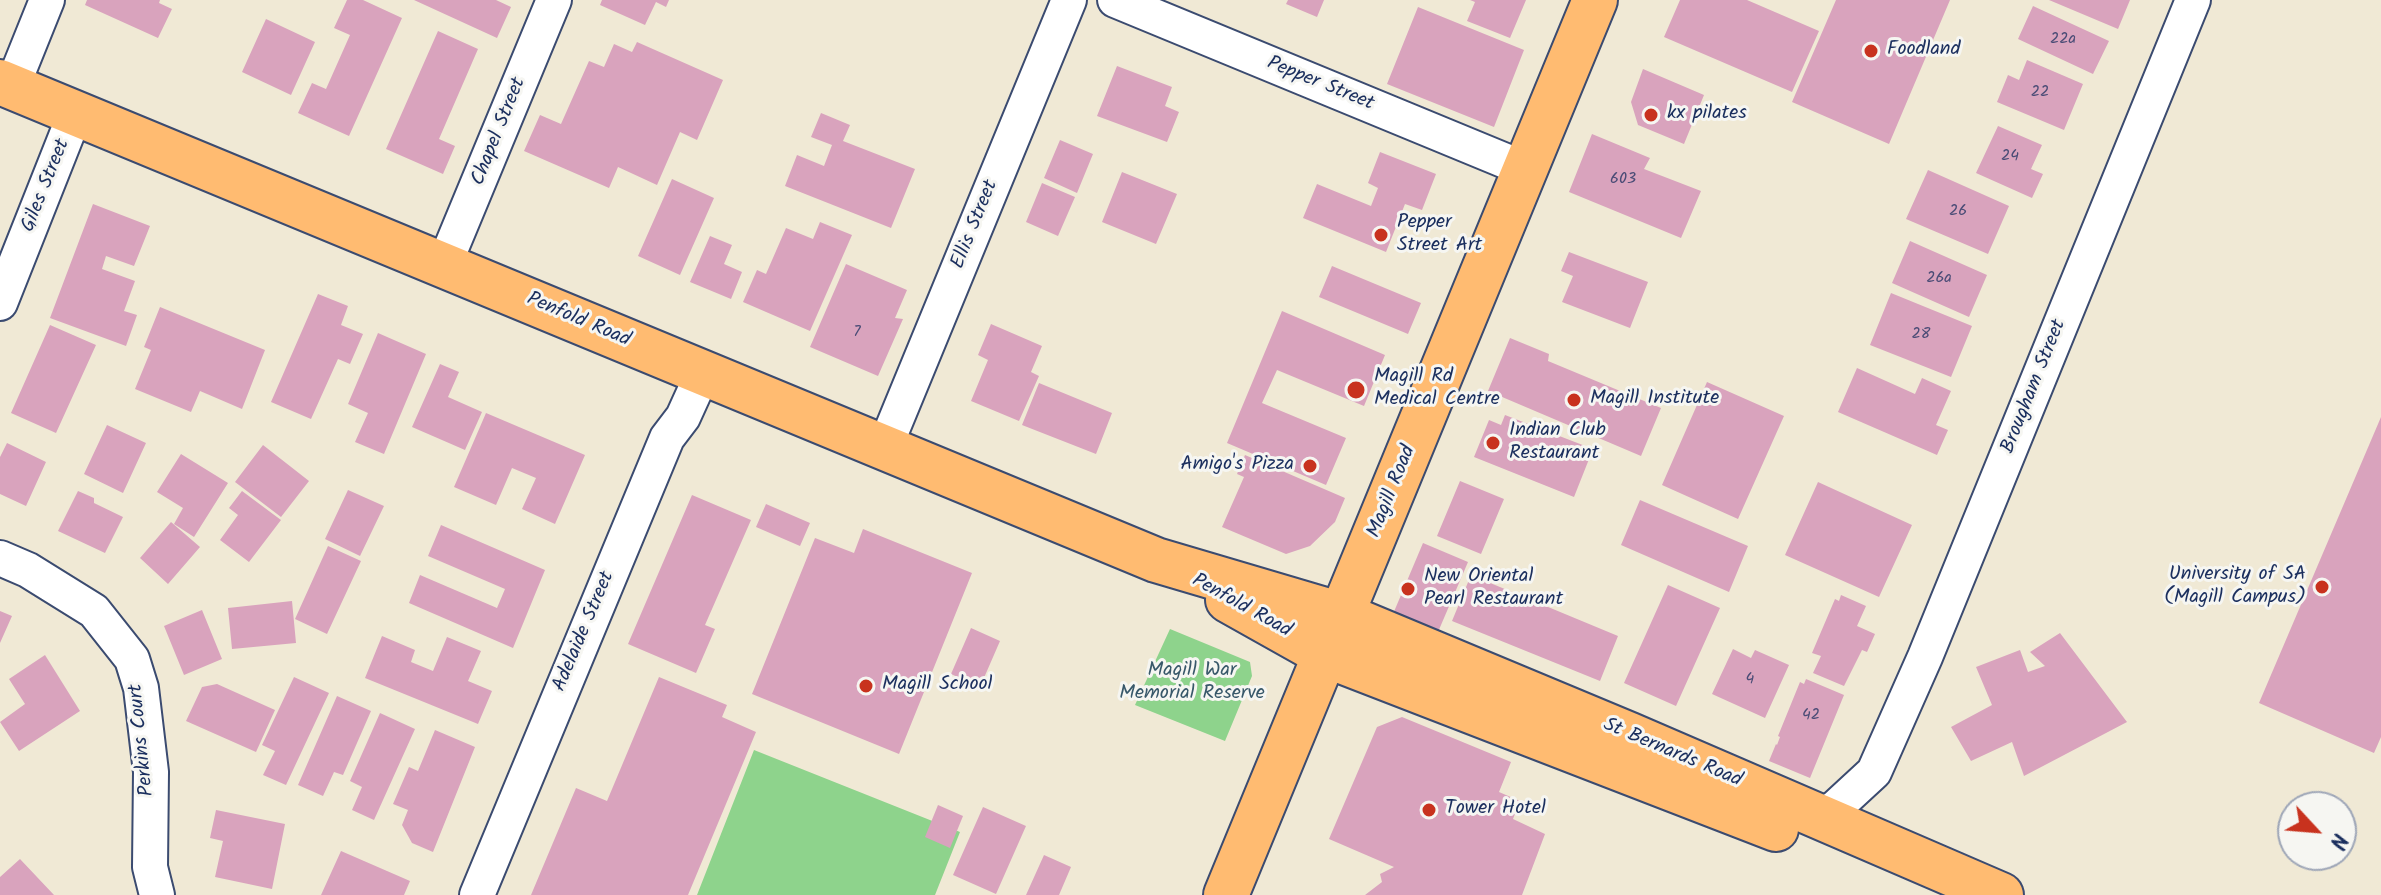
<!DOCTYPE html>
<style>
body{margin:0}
#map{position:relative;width:2381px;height:895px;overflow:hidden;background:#f0e9d5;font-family:Kalam,sans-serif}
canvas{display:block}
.north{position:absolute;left:2277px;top:791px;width:80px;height:80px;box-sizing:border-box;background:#f6f6f2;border:2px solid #9ea6b7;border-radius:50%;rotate:116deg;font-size:22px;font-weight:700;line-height:32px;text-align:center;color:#1b2f5e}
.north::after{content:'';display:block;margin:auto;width:28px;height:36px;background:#c8321e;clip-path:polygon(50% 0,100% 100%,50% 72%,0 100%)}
</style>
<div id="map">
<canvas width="2381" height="895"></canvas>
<div class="north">N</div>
</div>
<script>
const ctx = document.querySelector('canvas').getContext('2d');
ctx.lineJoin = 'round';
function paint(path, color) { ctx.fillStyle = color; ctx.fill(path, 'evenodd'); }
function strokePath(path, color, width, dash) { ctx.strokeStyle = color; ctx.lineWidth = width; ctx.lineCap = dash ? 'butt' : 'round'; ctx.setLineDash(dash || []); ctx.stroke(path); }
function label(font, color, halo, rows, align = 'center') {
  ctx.font = font + ' Kalam,sans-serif'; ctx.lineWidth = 6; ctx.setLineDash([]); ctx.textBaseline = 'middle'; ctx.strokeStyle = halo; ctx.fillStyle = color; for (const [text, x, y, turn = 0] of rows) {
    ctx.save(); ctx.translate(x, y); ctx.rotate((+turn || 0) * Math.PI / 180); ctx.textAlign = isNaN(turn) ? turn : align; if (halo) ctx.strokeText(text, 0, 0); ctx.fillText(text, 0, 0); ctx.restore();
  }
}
paint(new Path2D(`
 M1170,629L1250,662L1252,676L1225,741L1135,705Z
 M754,750L960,832L935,895H697Z`), '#8ed38c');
paint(new Path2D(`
 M87,0H160L159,3L172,9L158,38L85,5Z
 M347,0H363L402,18L349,136L298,113L312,83L326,89L350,35L334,28Z
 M414,0H496L511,7L497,38Z
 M602,0H669L666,7L656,2L645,25L600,5Z
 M1288,0H1324L1317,17L1286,4Z
 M1470,0H1526L1510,38L1467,21L1475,2Z
 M1680,0H1747L1819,31L1792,92L1664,37Z
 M1836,0H1950L1889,144L1792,102Z
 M2049,0H2130L2118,29Z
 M2033,6L2109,41L2093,74L2018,39Z
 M1418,7L1524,50L1494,127L1387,84Z
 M266,19L315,42L291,95L242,72Z
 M438,31L478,49L439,139L455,146L443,174L386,149Z
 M637,42L723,80L697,140L680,132L657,185L618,167L609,188L524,151L540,115L561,124L589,61L604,67L614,44L632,52Z
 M2027,60L2083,84L2064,130L1997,102L2008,75L2019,80Z
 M1117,66L1172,87L1165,106L1179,112L1167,142L1097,116Z
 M1643,69L1704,95L1684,144L1638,125L1631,102Z
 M821,113L850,125L843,141L915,169L891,228L785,186L797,155L824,166L832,145L811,137Z
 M1998,126L2042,145L2031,169L2043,174L2032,198L1976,173Z
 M1592,134L1650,158L1644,169L1701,191L1681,238L1569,192Z
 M1060,140L1093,154L1077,193L1044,178Z
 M1380,152L1436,174L1422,210L1405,204L1386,252L1303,218L1317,184L1371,206L1378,188L1368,183Z
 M1928,170L2009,206L1988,254L1906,219Z
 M1122,172L1177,194L1156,244L1102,222Z
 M672,179L714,198L680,275L638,256Z
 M1042,183L1075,197L1058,236L1026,222Z
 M93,204L150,226L134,266L106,256L102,269L135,281L124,311L137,315L126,346L50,318Z
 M820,222L852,235L810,331L743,302L757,270L766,274L786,228L813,239Z
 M710,236L732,245L724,264L742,272L731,299L690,282Z
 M1910,241L1987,275L1969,317L1892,283Z
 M1569,252L1648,282L1630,328L1562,302L1573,276L1561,271Z
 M846,264L907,290L895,318L903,319L878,376L810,347Z
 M1332,266L1421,303L1408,334L1319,297Z
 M1891,293L1972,326L1951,377L1870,345Z
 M318,294L348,306L341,325L363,334L350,364L338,359L311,419L271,402Z
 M160,307L265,350L242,409L200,391L191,412L135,389L151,350L144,347Z
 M1282,311L1385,355L1364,406L1277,370L1262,403L1346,438L1326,485L1227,443Z
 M991,324L1042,346L1031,372L1039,376L1019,421L971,401L988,360L978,355Z
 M50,325L96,345L56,433L11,413Z
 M378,333L426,354L384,454L355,442L368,413L348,404Z
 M1510,338L1549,354L1548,361L1661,408L1641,456L1488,391Z
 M440,364L459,372L448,397L482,412L465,450L412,427Z
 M1857,368L1915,394L1922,378L1951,391L1936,425L1948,430L1937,455L1838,412Z
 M1707,382L1784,416L1738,519L1662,485Z
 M1039,383L1112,413L1096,454L1022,425Z
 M486,413L585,455L555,524L522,509L536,478L512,468L496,505L454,487Z
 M1505,415L1593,449L1574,497L1474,457L1489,420L1501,425Z
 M2381,417V737L2374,753L2259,703Z
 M107,425L146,443L123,493L84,474Z
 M7,443L46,462L26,506L0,494V457Z
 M263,445L309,481L281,517L235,482Z
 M181,454L228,483L194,537L174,524L183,508L157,492Z
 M1245,455L1345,498L1335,522L1310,546L1286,554L1222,527L1244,477L1237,474Z
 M1460,481L1504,499L1481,554L1437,536Z
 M1818,482L1912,525L1879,597L1785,555Z
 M348,490L384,506L360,556L325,539Z
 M78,491L94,498V503L123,517L105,553L58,531Z
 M242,491L281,520L249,562L220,540L238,515L229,508Z
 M692,495L751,520L705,625L715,629L696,673L628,644Z
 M1640,500L1748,546L1729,592L1621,545Z
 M766,504L810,523L800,546L756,527Z
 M171,522L200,547L168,584L140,558Z
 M441,525L545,570L513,648L409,603L420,575L497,608L505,589L428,556Z
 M863,529L972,573L899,754L752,694L815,538L854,553Z
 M1423,543L1468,562L1438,632L1393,614Z
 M328,546L361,561L327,634L295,619Z
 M1471,575L1618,636L1600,681L1452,621Z
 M1668,585L1720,608L1676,706L1624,683Z
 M1841,595L1866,606L1857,626L1875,634L1867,652L1862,650L1844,686L1813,673L1821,656L1812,653L1835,599L1839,601Z
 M292,601L296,643L232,649L228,608Z
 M202,610L222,659L184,675L164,626Z
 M0,611L12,616L0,643Z
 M971,628L1000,641L980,687L951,674Z
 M2060,633L2127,722L2024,776L2012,742L1971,761L1951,727L1992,705L1976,667L2020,650L2028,672L2045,666L2030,652Z
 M382,636L415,650L411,662L433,671L447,637L481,651L468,681L492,691L478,724L365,678Z
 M1733,649L1751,658L1755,650L1789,665L1765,718L1712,694Z
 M45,655L80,711L19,751L0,722L25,704L9,679Z
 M294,677L329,693L286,785L263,775L275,751L262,745Z
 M659,677L727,705L722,717L756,732L688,895H531L576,788L607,801Z
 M1806,679L1844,695L1810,778L1769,761L1776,744L1777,745L1780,737L1778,736L1800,682L1804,684Z
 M217,684L275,710L256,752L186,721L202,687Z
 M337,696L371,711L343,775L334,772L323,796L298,785Z
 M380,713L415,729L374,820L352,810L362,787L350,781Z
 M1402,717L1511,762L1499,792L1520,801L1513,819L1545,834L1522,895H1365L1382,882L1380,874L1394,867L1329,839L1377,727Z
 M435,730L475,747L433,852L412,843L402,825L408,810L393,804L409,767L418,771Z
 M938,805L963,816L950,848L925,837Z
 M983,807L1026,826L996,894L953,875Z
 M216,810L285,824L272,889L215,877L223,841L210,838Z
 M341,851L410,881L404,895H321Z
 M1044,855L1071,867L1059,895H1026Z
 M20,859L54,895H0V877Z`), '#d9a3bd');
const minor = new Path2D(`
 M1115,0L1525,169
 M12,87L47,0
 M444,265L554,0
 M0,303L75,114
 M884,449L1069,0
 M0,558L28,570L94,611L132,659L141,688L151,772L150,867L157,895
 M1818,817L1835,808L1874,772L1925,657L2193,0
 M477,895L667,438L683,417L703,373`);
const major = new Path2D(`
 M0,82L1156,560L1342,615L1630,735L2001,895
 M1228,600L1326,655L1776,829
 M1226,895L1595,0`);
strokePath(minor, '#3b4b70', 38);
strokePath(major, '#3b4b70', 48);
strokePath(minor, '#fff', 34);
strokePath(major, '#ffbb71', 44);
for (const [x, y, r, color] of [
 [1871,51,8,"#c8321e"],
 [1651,115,8,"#c8321e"],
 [1381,235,8,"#c8321e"],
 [1356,390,10,"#c8321e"],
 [1574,400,8,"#c8321e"],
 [1493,443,8,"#c8321e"],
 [1310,466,8,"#c8321e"],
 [2322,587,8,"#c8321e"],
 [1408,589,8,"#c8321e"],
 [866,686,8,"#c8321e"],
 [1429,810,8,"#c8321e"]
]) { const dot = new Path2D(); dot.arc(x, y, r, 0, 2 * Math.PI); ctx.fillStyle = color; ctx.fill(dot); strokePath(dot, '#f6f6f2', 3); }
label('16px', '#4a4c76', null, [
 ["22a",2063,40],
 ["22",2040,93],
 ["24",2010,157],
 ["603",1623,180],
 ["26",1958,212],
 ["26a",1939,279],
 ["7",857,333],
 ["28",1921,335],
 ["4",1750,680],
 ["42",1811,716]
]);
label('20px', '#1b2f5e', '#f6f6f2', [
 ["Foodland",1887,51],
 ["kx pilates",1667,115],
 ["Pepper",1397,224],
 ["Street Art",1397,247],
 ["Magill Rd",1374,378],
 ["Medical Centre",1374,401],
 ["Magill Institute",1590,400],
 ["Indian Club",1509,432],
 ["Restaurant",1509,455],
 ["Amigo's Pizza",1294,466,"right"],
 ["University of SA",2306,576,"right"],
 ["(Magill Campus)",2306,599,"right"],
 ["New Oriental",1424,578],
 ["Pearl Restaurant",1424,601],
 ["Magill School",882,686],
 ["Tower Hotel",1445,810]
], 'left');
label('20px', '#1b2f5e', '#f6f6f2', [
 ["Pepper Street",1320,85,22],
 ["Chapel Street",500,132,-68],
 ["Giles Street",47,186,-68],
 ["Ellis Street",976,225,-68],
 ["Penfold Road",578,321,23],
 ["Brougham Street",2035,387,-68],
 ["Magill Road",1393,492,-68],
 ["Penfold Road",1241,607,29],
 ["Adelaide Street",585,632,-67],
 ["Perkins Court",143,740,-96],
 ["St Bernards Road",1672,754,23]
]);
label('20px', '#38586a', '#f6f6f2', [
 ["Magill War",1192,672],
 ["Memorial Reserve",1192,695]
]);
</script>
